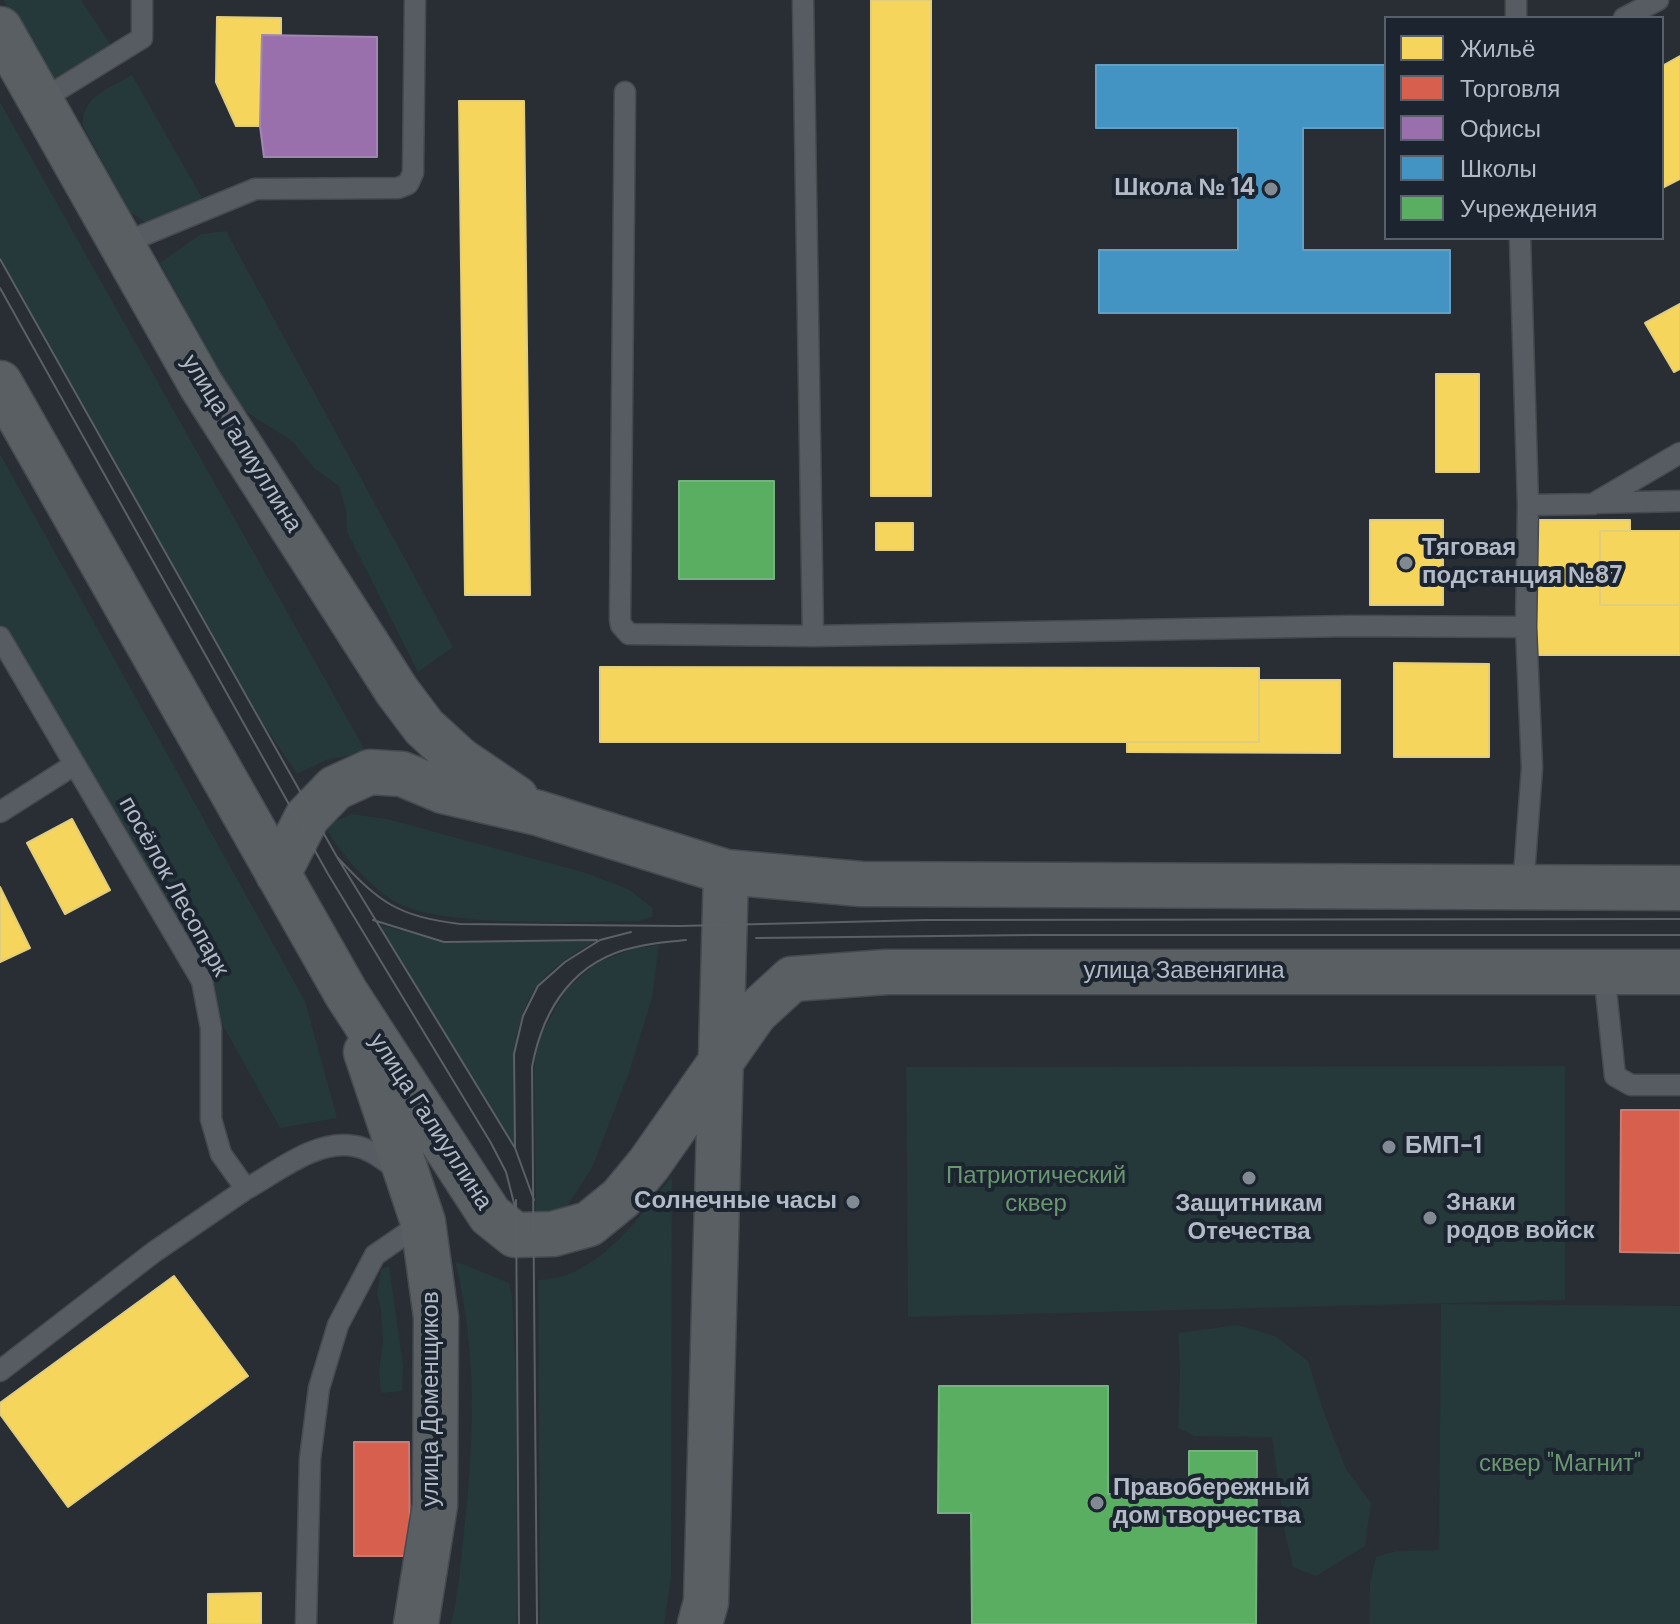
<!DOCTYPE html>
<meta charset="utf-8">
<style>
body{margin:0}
#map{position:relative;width:1680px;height:1624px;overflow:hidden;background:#282e34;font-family:"DM Sans",sans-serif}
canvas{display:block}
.legend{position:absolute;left:1384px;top:16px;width:280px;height:224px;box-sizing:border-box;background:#1b242f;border:2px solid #57606b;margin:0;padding:10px 14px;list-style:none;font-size:24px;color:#b1bac6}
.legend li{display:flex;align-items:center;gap:16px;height:40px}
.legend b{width:40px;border:2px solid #57606b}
</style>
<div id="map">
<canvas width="1680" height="1624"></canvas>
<ul class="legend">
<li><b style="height:22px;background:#f6d55c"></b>Жильё</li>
<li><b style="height:22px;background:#d6604d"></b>Торговля</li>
<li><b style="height:22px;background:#9970ab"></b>Офисы</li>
<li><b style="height:22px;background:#4393c3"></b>Школы</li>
<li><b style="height:22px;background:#5aae61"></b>Учреждения</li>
</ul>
</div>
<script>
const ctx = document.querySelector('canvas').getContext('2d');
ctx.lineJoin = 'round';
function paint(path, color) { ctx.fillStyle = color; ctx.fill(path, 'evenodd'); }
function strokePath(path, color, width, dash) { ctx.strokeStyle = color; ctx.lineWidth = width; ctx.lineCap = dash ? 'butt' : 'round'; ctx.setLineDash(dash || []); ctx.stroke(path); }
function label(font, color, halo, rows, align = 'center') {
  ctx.font = font + ' "DM Sans",sans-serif'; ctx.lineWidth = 8; ctx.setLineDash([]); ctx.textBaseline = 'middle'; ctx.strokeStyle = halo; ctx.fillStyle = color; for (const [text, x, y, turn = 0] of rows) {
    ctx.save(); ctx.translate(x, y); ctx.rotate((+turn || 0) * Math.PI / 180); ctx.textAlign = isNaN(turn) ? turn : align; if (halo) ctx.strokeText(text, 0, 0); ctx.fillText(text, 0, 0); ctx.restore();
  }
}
paint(new Path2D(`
 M3,0H81L109,42L110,51L59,81L46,74Z
 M132,75L205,203L160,223L145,222L130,212L83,126C80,97 110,88 132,75Z
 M0,102L366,752L326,760L297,774L262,722L0,257Z
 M226,231L453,647L418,672L347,532L346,510L339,486L314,468L292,441L240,408L160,263L201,234Z
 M0,454L305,1001L337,1118L280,1128L0,625Z
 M351,814L387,819L586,873L628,889L653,908L652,917L640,921C585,921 435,929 392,900C364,881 344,857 326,829L331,823Z
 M377,924L444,942H593C574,954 553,966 539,984C504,1029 514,1094 515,1147Z
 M659,945L652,998L629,1072L592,1168L567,1206L546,1221L536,1224L534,1067L539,1039L566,989L598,962L636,948Z
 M1565,1066V1300L908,1317L906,1067Z
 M672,1176L671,1578L664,1624H540L538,1280C548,1279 560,1278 569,1274C614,1255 643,1212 672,1176Z
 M455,1261L509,1283L512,1296L516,1382L517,1624H451C458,1596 460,1568 463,1540C474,1447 478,1352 455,1261Z
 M389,1266L403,1366L402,1391L381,1393L379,1372L383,1341L381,1311L377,1294L381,1269Z
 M1441,1304L1680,1306V1624H1369L1370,1582L1376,1557L1396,1551L1439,1550Z
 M1238,1325L1275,1336L1308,1361L1324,1413L1346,1469L1371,1503L1365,1546L1316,1576L1293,1567L1285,1533L1272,1437L1195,1436L1178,1428L1180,1372L1178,1333Z`), '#25383a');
const homes = new Path2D(`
 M871,0H931V496H871Z
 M217,17L281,18V36L262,35L260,126H236L216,82Z
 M1680,56V179L1662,188V66Z
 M459,101H524L530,595H465Z
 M1680,304V369L1674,372L1645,323Z
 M1436,374H1479V472H1436Z
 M1370,520H1443V605H1370Z
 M1534,520H1630V531H1600V605H1680V655H1534Z
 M876,523H913V550H876Z
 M1600,531H1680V605H1600Z
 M1394,663L1489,664V757H1394Z
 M600,667L1259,668V742H600Z
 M1259,680H1340V753L1127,752V742H1259Z
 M72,819L110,890L65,914L27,843Z
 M0,887L30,948L0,962Z
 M174,1276L248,1376L68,1507L0,1414V1403Z
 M261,1593V1624H208V1594Z`);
paint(homes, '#f6d55c');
strokePath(homes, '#e1cd7c', 2);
const shops = new Path2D(`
 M1621,1110H1680V1253L1620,1252Z
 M354,1442H409L410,1556H354Z`);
paint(shops, '#d6604d');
strokePath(shops, '#cb7b71', 2);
const offices = new Path2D(`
 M262,35L377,37V157H264L260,126Z`);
paint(offices, '#9970ab');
strokePath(offices, '#a086b3', 2);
const schools = new Path2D(`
 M1096,65H1386V128H1303V250H1450V313H1099V250H1238V128H1096Z`);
paint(schools, '#4393c3');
strokePath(schools, '#649fc4', 2);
const public = new Path2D(`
 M679,481H774V579H679Z
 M939,1386H1108V1494H1189V1451H1257L1256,1624H972L971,1513H938Z`);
paint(public, '#5aae61');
strokePath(public, '#74b27f', 2);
const service = new Path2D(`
 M803,0L813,636
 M1516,0V18
 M1624,18L1658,0
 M625,92L620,619L621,625L629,634L813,636L1350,626L1526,627
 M40,101L142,38V0
 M1520,238L1528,505L1526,627L1532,768L1523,888
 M122,244L255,189L398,188L408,184L413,173L415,0
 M1596,503L1680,501
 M1528,505L1593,504L1680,453
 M0,637L202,981L211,1028V1119L221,1154L246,1189C277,1172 316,1139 354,1146C370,1148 385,1161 398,1170
 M0,812L74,765
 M1604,972L1615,1076L1631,1085H1680
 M0,1371L154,1252L246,1189
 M306,1624L310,1459L319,1388L338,1325L375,1255L423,1222`);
const primary = new Path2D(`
 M0,29L201,385L397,691L424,727L460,760L516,798
 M0,383L346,993L490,1215L515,1235L553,1234L589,1224L621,1198L649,1164L755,1013L792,979L887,972H1680
 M278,874L307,817L335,788L370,772L402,774L443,791L538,813L726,872L861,884L1680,888
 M366,1052L423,1222L436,1317L435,1505L416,1624
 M700,1624L706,1602L726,872`);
strokePath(service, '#464a4f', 23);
strokePath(primary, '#454a51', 47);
strokePath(service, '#575c63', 20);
strokePath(primary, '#5a5f64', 44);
strokePath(new Path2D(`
 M0,259L337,857L515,1148L534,1200
 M0,288L328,874L491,1143L506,1172L516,1211
 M337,857C380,903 397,916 460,924L680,926L925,920L1680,919
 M373,920L444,942L597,940
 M756,938L1033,935H1680
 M515,1148L514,1054L523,1016L538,986L565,962L600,940L631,932
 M516,1200L519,1624
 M537,1624L532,1067C543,1008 574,960 636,947C652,943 669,942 686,940`), '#5b6066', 2);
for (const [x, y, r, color] of [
 [1271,189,8,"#818993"],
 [1406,563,8,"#818993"],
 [1389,1147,8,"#818993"],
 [1249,1178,8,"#818993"],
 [853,1202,8,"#818993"],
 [1430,1218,8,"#818993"],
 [1097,1503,8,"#818993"]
]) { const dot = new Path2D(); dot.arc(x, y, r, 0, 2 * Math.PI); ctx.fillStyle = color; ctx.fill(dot); strokePath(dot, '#1b242f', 3); }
label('bold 24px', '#b1bac6', '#1b242f', [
 ["Школа № 14",1255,189,"right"],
 ["Тяговая",1422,549],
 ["подстанция №87",1422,577],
 ["БМП-1",1405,1147],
 ["Солнечные часы",837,1202,"right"],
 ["Знаки",1446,1204],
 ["родов войск",1446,1232],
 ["Защитникам",1249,1205,"center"],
 ["Отечества",1249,1233,"center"],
 ["Правобережный",1113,1489],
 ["дом творчества",1113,1517]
], 'left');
label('24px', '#b1bac6', '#1b242f', [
 ["улица Галиуллина",241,444,58],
 ["посёлок Лесопарк",173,887,61],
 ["улица Завенягина",1184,972],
 ["улица Галиуллина",430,1122,57],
 ["улица Доменщиков",432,1399,-90]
]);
label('24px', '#689770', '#1b242f', [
 ["Патриотический",1036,1177],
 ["сквер",1036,1205],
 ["сквер \"Магнит\"",1560,1465]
]);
</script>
